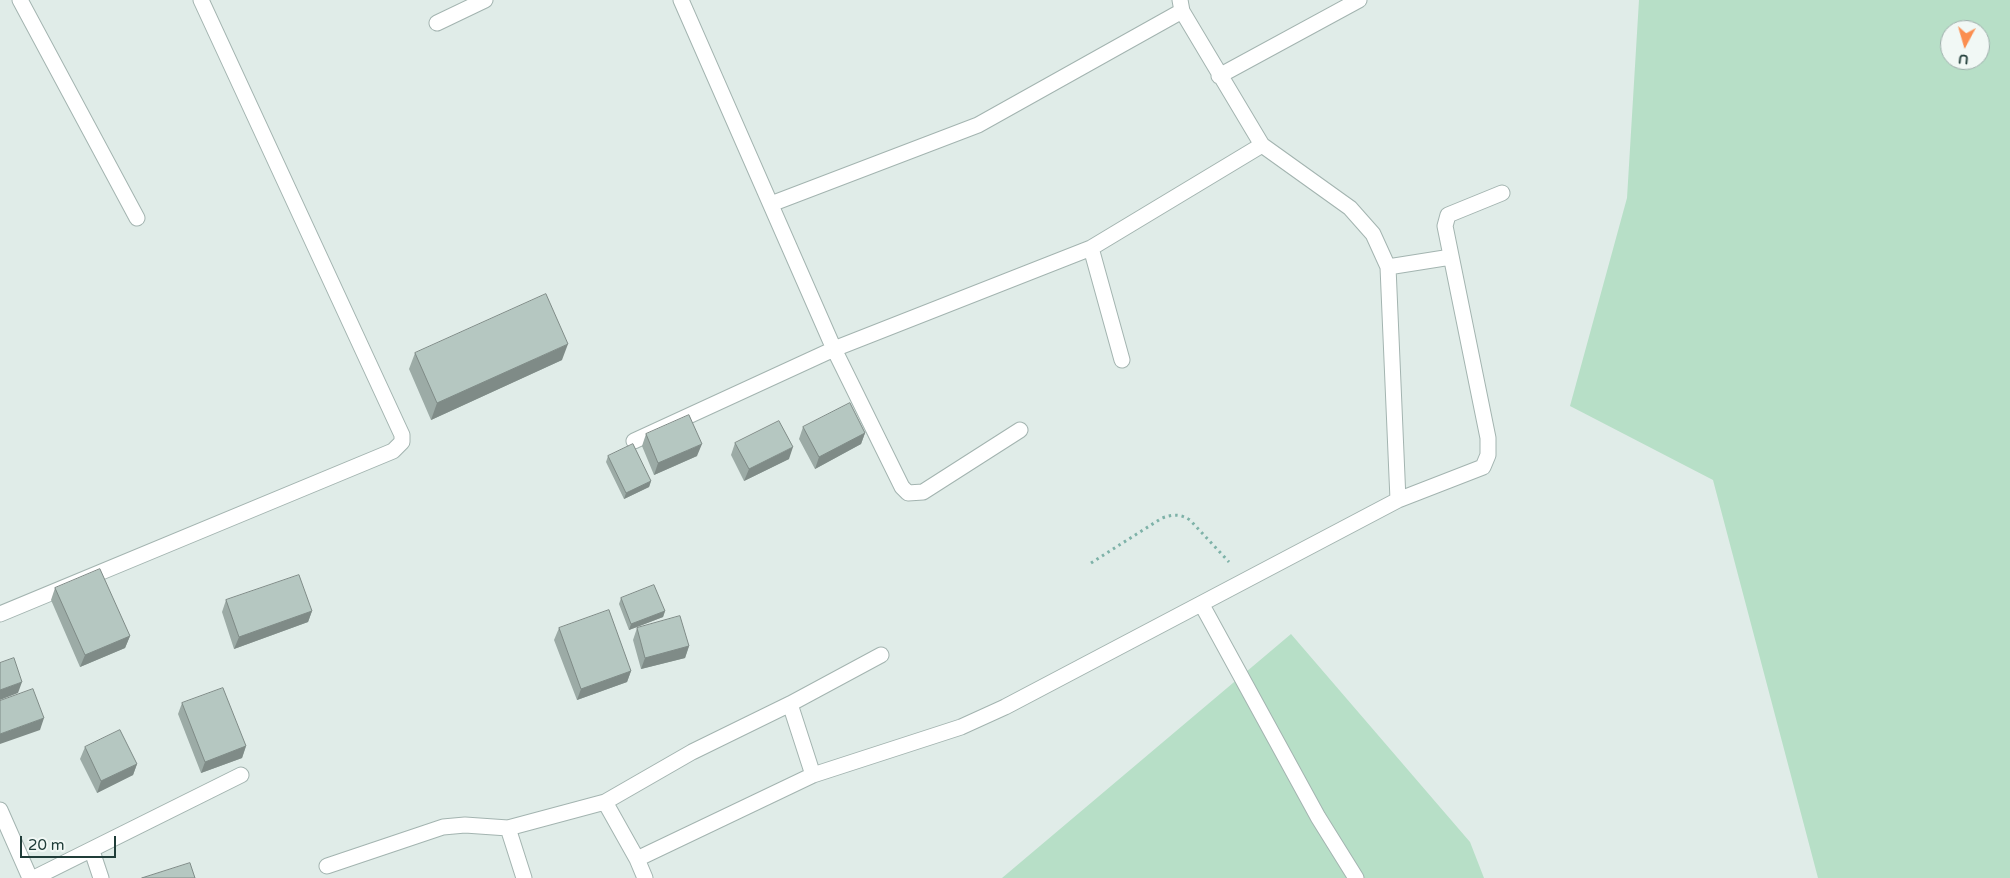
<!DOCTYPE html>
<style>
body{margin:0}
#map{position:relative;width:2010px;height:878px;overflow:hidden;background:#e0ece8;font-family:"Varela Round",sans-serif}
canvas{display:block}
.north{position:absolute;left:1940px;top:20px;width:50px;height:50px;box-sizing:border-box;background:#f1f8f5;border:1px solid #9dadaa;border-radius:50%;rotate:186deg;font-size:14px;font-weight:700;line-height:20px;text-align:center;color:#203d39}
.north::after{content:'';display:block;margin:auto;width:18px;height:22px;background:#fb8e4f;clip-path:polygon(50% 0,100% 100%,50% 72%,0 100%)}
.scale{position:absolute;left:20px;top:836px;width:96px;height:22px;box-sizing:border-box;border:2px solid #203d39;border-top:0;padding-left:6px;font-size:15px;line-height:18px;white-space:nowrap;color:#203d39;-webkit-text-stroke:4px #f1f8f5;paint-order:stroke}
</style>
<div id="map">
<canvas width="2010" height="878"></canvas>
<div class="north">U</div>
<div class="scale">20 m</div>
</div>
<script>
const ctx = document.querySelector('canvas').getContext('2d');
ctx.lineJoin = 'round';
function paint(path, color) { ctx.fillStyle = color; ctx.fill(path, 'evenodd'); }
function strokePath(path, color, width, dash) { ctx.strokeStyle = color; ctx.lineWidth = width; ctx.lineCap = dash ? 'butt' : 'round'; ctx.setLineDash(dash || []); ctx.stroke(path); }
paint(new Path2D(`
 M1639,0H2010V878H1818L1713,480L1570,406L1627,198ZM1950,30H1980V60H1950Z
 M1291,634L1470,842L1484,878H1002Z`), '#b7dfc7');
const minor = new Path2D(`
 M20,0L137,218
 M1180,0L1182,11L1262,145L1350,208L1373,234L1388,267L1398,500
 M437,23L485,0
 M1219,76L1359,0
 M771,204L978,125L1182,11
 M1091,248L1122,360
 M1388,267L1451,257
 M1020,430L923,492L908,493L902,487L834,349L1091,248L1262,145
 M634,441L834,349L681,0
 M1202,605L1318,817L1356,878
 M0,614L393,451L402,442V435L201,0
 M790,704L813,775
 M605,802L637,859L645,878
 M0,810L30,878
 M508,828L524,878
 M92,851L101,878
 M637,859L813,775L961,727L1005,707L1398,500L1483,467L1488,455V438L1445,226L1448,215L1502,193
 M327,866L443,827L465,825L508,828L605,802L692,752L790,704L881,655
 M34,878L241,775`);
strokePath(minor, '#a3b4b0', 17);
strokePath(new Path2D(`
 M1091,563L1162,518C1173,514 1181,514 1190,520L1229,562`), '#7eb2a8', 3, [2.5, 4]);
strokePath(minor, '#fff', 15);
paint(new Path2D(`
 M415,353L562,360L431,420L409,369Z
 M803,427L865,433L861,444L815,469L799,439Z
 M646,434L697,456L654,475L642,446Z
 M735,443L789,459L744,481L731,455Z
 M608,456L651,481L649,487L624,499L606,462Z
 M55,588L130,636L125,648L80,667L51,600Z
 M621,598L665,611L663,617L629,630L619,604Z
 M226,600L312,611L308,622L234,649L222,612Z
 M559,628L631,671L627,682L577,700L554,640Z
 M637,628L689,646L685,658L641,669L633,640Z
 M182,703L246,746L242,758L201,773L178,714Z
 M85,747L137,764L133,775L97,793L80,759Z`), '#9caba6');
paint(new Path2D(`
 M568,344L562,360L431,420L437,403Z
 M865,433L861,444L815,469L819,457Z
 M702,444L697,456L654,475L658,463Z
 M793,447L789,459L744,481L749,469Z
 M651,481L649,487L624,499L626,493Z
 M312,611L308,622L234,649L239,637Z
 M665,611L663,617L629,630L631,624Z
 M130,636L125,648L80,667L85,655Z
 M689,646L685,658L641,669L645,658Z
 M631,671L627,682L577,700L581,689Z
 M22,682L18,693L0,700V690Z
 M44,718L40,730L0,744V734Z
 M246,746L242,758L201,773L205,762Z
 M137,764L133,775L97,793L101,781Z`), '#7f8b87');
const building = new Path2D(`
 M546,294L568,344L437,403L415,353Z
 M850,403L865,433L819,457L803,427Z
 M689,415L702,444L658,463L646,434Z
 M779,421L793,447L749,469L735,443Z
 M633,444L651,481L626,493L608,456Z
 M100,569L130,636L85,655L55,588Z
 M299,575L312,611L239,637L226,600Z
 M654,585L665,611L631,624L621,598Z
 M609,610L631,671L581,689L559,628Z
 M680,616L689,646L645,658L637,628Z
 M14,658L22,682L0,690V663Z
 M223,688L246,746L205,762L182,703Z
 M33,689L44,718L0,734V701Z
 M120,730L137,764L101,781L85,747Z
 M190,863L195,878H142Z`);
paint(building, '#b5c7c1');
strokePath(building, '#7f8b87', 1);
</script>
